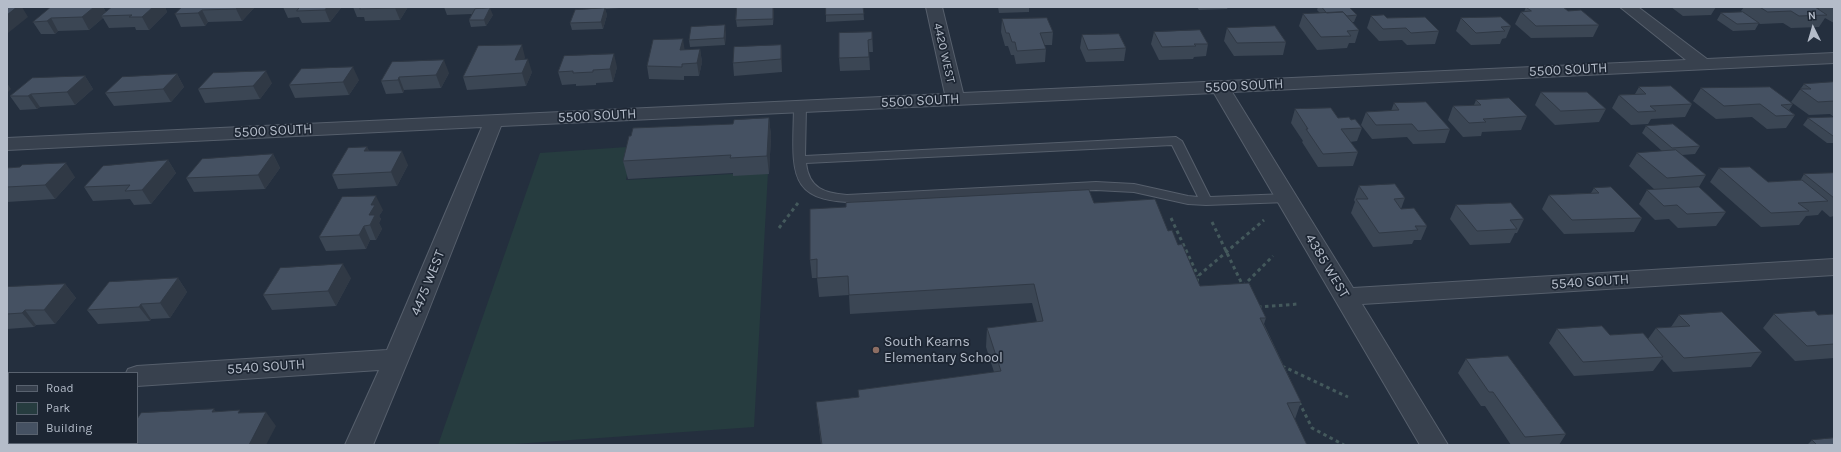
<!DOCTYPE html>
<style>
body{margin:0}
#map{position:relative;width:1841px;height:452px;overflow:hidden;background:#242f3e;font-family:Karla,sans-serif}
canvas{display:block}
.frame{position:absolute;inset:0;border:8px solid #b4bcc9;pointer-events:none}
.legend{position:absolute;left:8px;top:372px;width:130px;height:72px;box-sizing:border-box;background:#1d2633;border:1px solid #59626f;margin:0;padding:5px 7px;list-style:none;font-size:12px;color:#b4bcc9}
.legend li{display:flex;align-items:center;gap:8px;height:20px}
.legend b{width:20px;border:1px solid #59626f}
.north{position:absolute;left:1793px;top:8px;width:40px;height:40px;-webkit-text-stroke:3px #1d2633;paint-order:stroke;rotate:355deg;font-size:11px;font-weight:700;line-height:16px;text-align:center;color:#b4bcc9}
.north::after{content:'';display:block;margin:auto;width:14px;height:18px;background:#b4bcc9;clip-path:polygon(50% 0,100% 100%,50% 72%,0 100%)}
</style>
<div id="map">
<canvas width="1841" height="452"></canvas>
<div class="frame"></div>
<ul class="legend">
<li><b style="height:5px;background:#38414e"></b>Road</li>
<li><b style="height:11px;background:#263c3f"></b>Park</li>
<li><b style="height:11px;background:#455162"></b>Building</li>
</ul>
<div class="north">N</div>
</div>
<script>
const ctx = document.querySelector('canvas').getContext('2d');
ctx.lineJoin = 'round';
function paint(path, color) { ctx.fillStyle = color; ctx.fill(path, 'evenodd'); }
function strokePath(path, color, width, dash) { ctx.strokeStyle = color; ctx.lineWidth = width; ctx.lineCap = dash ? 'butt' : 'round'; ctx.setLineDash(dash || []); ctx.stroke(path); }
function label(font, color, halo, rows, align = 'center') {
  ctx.font = font + ' Karla,sans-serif'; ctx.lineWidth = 3.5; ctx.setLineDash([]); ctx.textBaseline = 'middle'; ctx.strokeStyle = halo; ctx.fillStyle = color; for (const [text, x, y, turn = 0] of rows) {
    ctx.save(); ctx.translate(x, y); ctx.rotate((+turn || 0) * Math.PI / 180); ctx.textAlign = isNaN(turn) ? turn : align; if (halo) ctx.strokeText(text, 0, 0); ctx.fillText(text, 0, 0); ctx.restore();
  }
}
paint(new Path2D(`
 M627,147L631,153L626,180L768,172L754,427L501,445H438L540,153Z`), '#263c3f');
const service = new Path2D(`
 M800,103L806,106L805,156L1176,137L1182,141L1210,197L1287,194L1291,195L1293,198L1291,201L1287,202L1206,205L1188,204L1134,192L1096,190L867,202C784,205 793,173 794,106ZM1172,145L1198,197L1188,196L1134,184L1096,182L847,195C825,193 809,189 806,163Z`);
const minor = new Path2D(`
 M926,7H942L963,93L1686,60L1620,7H1638L1707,59L1834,53V63L1232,92L1353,288L1834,259V275L1362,304L1448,445H1420L1214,93L501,126L424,322L373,445H345L379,370L137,386V373H126L128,369L137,366L387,350L482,127L7,150V138L945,94Z
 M7,374H9V394H7Z`);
strokePath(service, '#565f6c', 2);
strokePath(minor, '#565f6c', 2);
strokePath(new Path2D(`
 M1171,218L1198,276
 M1212,222L1243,286
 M779,228L798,203
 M1197,282L1198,276L1264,220
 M1243,286L1273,256
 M1258,307L1298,304
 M1282,366L1348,397
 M1299,402L1312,428L1344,445`), '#44595c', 3, [3.5, 3.5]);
paint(service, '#38414e');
paint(minor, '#38414e');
paint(new Path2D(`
 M51,7H103L106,12L112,7H165L167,12L149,30H136L135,27L109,28L103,18L89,30L58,31L55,34H41L33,22Z
 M182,7L254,8L242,21L208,22L205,26L181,27L175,14Z
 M283,7H340L341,8L330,22L302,23L299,17L288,18Z
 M353,7H408L400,20L365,21L364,17H357Z
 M444,7H482L481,8L493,15L486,26L471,27L469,20L472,14L447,15Z
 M524,7H554L524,8Z
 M601,7H634L605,9L607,15L603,29L572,30L570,23L602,9Z
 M863,7L864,20L826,22V15Z
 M998,7H1029V12L999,13Z
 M1197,7H1228L1227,9L1199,10Z
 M1318,7H1349L1357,15L1354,22H1352L1359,30L1355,43H1349L1347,48L1317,50L1299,26L1303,14L1320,13L1317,10Z
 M1526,7L1599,25L1593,37L1531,38L1515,24L1521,12H1524Z
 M1671,7H1716L1711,15L1683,16Z
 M1744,7H1815L1818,9L1820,7H1834V23L1825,18L1819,27L1791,28L1783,23L1760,24L1759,23L1755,30L1733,31L1717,20L1721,13L1742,12L1741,11Z
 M774,11L773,25L737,27L736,20Z
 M1371,16L1387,18L1439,31L1435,44L1407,45L1402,40L1379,41L1367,28Z
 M1461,18L1511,26L1506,38L1502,39L1500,44L1471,45L1456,31Z
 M1002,19L1053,32L1052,45H1044L1046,49L1045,62L1016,64L1014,55H1011L1008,46H1005L1001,32Z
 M1227,28L1286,42L1283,55L1234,56L1224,41Z
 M726,32L725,45L690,47L689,40Z
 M872,32L873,52H869L870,70L840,71L839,58Z
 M1154,32L1208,44L1206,56L1194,57L1193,59L1159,60L1151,44Z
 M1082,35L1126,48L1124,61L1086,62L1080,48Z
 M781,45L782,58V72L734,76L733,63Z
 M700,49L702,62L699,76H684V80L649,79L647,66L685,50Z
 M525,57L524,59L532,72L526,86L467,90L463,77Z
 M392,62L449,73L441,88L404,90L403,93L386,94L381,81Z
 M617,67L613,82L596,83V85L576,86V84L562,85L558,72Z
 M177,74L184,87L171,102L114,106L105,93Z
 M85,76L93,89L75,105L40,107L37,109L20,110L10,96Z
 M359,80L349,95L295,98L289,85Z
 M1834,82V117L1830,114L1809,115L1791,102L1804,84Z
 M272,83L260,99L205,103L198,89Z
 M1639,87L1692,104L1685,117L1651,119L1648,124L1631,125L1612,108L1619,95L1635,94Z
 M1701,88L1793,104L1789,110L1795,115L1786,128L1767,129L1752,117L1716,119L1693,101Z
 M1541,92L1606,109L1599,122L1555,125L1535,105Z
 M1476,100L1527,116L1521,130L1482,132L1481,136L1463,137L1448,120L1453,106L1474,105Z
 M1394,103L1450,129L1445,143L1413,144L1407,137L1372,139L1361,125L1366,112L1391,111Z
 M1295,109L1338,118L1351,120L1362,128L1357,141L1350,142L1358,152L1353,166L1318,167L1302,142L1303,141L1291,123Z
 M1834,117V143H1827L1803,125L1808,118Z
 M769,118L771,136L769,174L733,176V173L628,179L623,161Z
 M1646,126L1700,146L1695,154L1682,155L1706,175L1699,187L1726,212L1716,226L1678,228L1669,219L1655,220L1639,204L1647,190H1655L1629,166L1637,153L1662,151L1642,133Z
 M367,147L369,151L408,165L397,186L338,189L332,175Z
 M273,154L280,168L265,189L194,192L186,178Z
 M168,160L176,173L151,204L134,205L130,199L93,201L84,187Z
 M7,168L75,177L55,199L7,202Z
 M1719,168L1768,182L1800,181L1804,174L1834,173V216L1830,217L1822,210L1818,215L1806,216L1799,225L1761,227L1710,182Z
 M1359,186L1405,198L1401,209L1427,226L1421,240H1414L1412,244L1373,247L1351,213L1355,202L1354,200Z
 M1594,188L1642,218L1634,232L1564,234L1542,209L1549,195L1591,193Z
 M1094,203L1168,231L1178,245L1200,286L1266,318L1264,324L1301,402L1295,419L1307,445H821L816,402L859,397L858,390L994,372L986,347L987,328L1037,322L1032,303L850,314L849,295L819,297L817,278H812L810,260Z
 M1456,205L1524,219L1517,233H1515L1510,243L1470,245L1450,219Z
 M383,210L379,216L381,219L379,223L382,229L376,240H370L366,249L326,251L319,237Z
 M178,278L187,292L170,318L151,319L150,321L98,324L87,310Z
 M351,278L336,306L272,310L263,295Z
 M65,284L76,298L55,324L36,325L34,327L7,329V287Z
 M1774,314L1818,315L1834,314V358L1795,361L1763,328Z
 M1679,315L1762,352L1751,367L1673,372L1662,359L1653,371L1574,376L1549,343L1557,329L1648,339L1656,328L1671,327Z
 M1466,359L1566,434L1559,445H1511L1485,406H1481L1458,373Z
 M1812,440L1834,445H1807Z`), '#3b4654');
paint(new Path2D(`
 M17,7H22L28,17L8,33L7,31V15Z
 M94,7H103L107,14L101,16L103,18L89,30L82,17Z
 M153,7H165L167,12L149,30L142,17Z
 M238,7H254V8L242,21L236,9Z
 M327,7H340L341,8L330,22L325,10Z
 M396,7H408L400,20L395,8Z
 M476,7H482L478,14Z
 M773,7L774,11L773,25Z
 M490,8L493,15L486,26L484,20Z
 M605,8L607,15L603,29L601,22Z
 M202,10L208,22L205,26L198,13Z
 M51,18L58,31L55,34L47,21Z
 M725,25L726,32L725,45L724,38Z
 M683,39L685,52L680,50Z
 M522,45L525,57L519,73L515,60Z
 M781,45L782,58V72L781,59Z
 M700,49L702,62L699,76L697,63Z
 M614,54L617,67L613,82L610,69Z
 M528,59L532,72L526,86L522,73Z
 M444,60L449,73L441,88L436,75Z
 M353,67L359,80L349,95L343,82Z
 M266,71L272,83L260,99L253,86Z
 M177,74L184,87L171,102L163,89Z
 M85,76L93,89L75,105L67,92Z
 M399,77L404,90L403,93L398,80Z
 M7,83L11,89L7,93Z
 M31,94L40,107L37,109L28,96Z
 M769,118L771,136L769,174L767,156Z
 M367,147L373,160L364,151Z
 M402,151L408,165L397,186L391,172Z
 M273,154L280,168L265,189L258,175Z
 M168,160L176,173L151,204L142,190Z
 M66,163L75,177L55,199L45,185Z
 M376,196L383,210L379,216L381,219L379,223L382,229L376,240L370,225L369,215L371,205Z
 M364,226L370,240L366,249L359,235Z
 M343,264L351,278L336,306L328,291Z
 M178,278L187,292L170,318L160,303Z
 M65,284L76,298L55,324L44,310Z
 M141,304L151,319L150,321L139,307Z
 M25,310L36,325L34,327L22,313Z
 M214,409L224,423L212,412Z
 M266,412L276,426L266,445H249Z
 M55,443H78L76,445H53Z`), '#303945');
const building = new Path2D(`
 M7,7H17L7,15Z
 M51,7H94L82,17L51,18L47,21L33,22Z
 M112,7H153L142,17H129L132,15L101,16Z
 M182,7H238L236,9L202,10L198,13L175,14Z
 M300,7H327L325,10L297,11Z
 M362,7H396L395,8L360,9Z
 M737,7H773V19L736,20Z
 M826,7H863L864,14L826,15Z
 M1322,7H1349L1357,15L1347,16L1343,12L1327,13Z
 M1526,7H1563L1568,11L1581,10L1599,25L1536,26L1521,12L1531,11Z
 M1760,7H1815L1827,15L1799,16L1791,11L1768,12Z
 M490,8L484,20H469L475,9Z
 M605,8L601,22L570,23L575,10Z
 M1343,12L1359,30L1347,31L1351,36L1321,37L1303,14Z
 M1743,12L1759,23L1737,24L1721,13Z
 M1384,15L1387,18L1425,17L1439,31L1411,33L1406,28L1383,29L1371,16Z
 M1501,17L1511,26L1501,27L1505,31L1476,33L1461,18Z
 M1047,18L1053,32L1040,33L1046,49L1017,51L1015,42H1012L1009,33H1006L1002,19Z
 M725,25L724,38L689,40L691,27Z
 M1275,26L1286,42L1237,43L1227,28Z
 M1200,30L1208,44H1194L1196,46L1162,47L1154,32Z
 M872,32V39L868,40L869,57L839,58V33Z
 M1119,34L1126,48L1088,50L1082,35Z
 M683,39L680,50L700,49L697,63L682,64V67L647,66L653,40Z
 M522,45L515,60L528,59L522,73L463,77L478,46Z
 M781,45V59L733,63L734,47Z
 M614,54L610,69L593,70V72L573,73V71L558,72L564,56Z
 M444,60L436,75L399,77L398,80L381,81L392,62Z
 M353,67L343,82L289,85L301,69Z
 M266,71L253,86L198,89L213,73Z
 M177,74L163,89L105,93L122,77Z
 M85,76L67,92L31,94L28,96H10L32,78Z
 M1834,82V101L1818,102L1800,89H1811L1804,84Z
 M1671,86L1692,104L1650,106L1656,111L1638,112L1619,95L1646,94L1639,87Z
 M1770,87L1793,104L1781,105L1795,115L1776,116L1760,104L1724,106L1701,88Z
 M1541,92H1587L1606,109L1561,111Z
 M1509,98L1527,116L1483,119L1486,122L1469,123L1453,106L1481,105L1476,100Z
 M1426,102L1450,129L1418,131L1412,124L1376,125L1366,112L1399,110L1394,103Z
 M1331,108L1338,118L1349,117L1351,120L1355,119L1362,128L1341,129L1358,152L1323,154L1306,129H1308L1295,109Z
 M1833,117H1834V136H1833L1808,118Z
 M769,118L767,156L730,158L731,155L623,161L629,136H631L633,128L733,124L734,120Z
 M1673,124L1700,146L1672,148L1646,126Z
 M367,147L364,151H402L391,172L332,175L348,148Z
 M1676,150L1706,175L1667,178L1637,153Z
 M273,154L258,175L186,178L202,159Z
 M168,160L142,190L125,191L130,185L84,187L103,166Z
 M66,163L45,185L7,187V168L20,167L22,165Z
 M1750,167L1768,182L1802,180L1828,201L1798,203L1809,211L1771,213L1719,168Z
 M1834,173V198L1804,174Z
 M1395,184L1405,198L1394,199L1401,209L1414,208L1427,226H1415L1418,230L1379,233L1356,199H1368L1359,186Z
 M1611,187L1642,218L1572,220L1549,195L1599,193L1594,188Z
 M1699,187L1726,212L1687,214L1677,205L1664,206L1647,190Z
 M1089,190L1094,203L1155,199L1168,231L1172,230L1178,245L1182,244L1200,286L1249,283L1266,318H1260L1301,402L1287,403L1307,445H822L816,402L859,397L858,390L1001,371L987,328L1043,321L1034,284L849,295L848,276L817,278V259L810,260V209L846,207V203Z
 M376,196L371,205H375L369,215H375L370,225L364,226L359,235L319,237L342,197Z
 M1511,203L1524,219L1510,220L1517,229L1477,231L1456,205Z
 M343,264L328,291L263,295L280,268Z
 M178,278L160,303L141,304L139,307L87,310L109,282Z
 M65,284L44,310H25L22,313L7,314V287Z
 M1815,311L1818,315L1834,314V344L1807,346L1774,314Z
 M1722,312L1762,352L1684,358L1656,328L1690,326L1679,315Z
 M1602,326L1610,335L1643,333L1663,357L1583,362L1557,329Z
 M1508,356L1566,434L1525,437L1493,392H1489L1466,359Z
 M214,409L212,412L240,410L238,413L266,412L249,445H121L122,443H137V419L141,413Z
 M7,425H9V443H55L53,445H7Z
 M1834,438V445H1817L1812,440Z`);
paint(building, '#455162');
strokePath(building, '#303945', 1);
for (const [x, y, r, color] of [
 [876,350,4,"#8d6e63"]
]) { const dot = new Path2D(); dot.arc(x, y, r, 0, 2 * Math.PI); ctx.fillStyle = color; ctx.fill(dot); strokePath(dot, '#1d2633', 1.5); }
label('12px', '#b4bcc9', '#1d2633', [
 ["4420 WEST",944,53,77]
]);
label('14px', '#b4bcc9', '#1d2633', [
 ["5500 SOUTH",1568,70,-3],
 ["5500 SOUTH",1244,86,-3],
 ["5500 SOUTH",920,101,-3],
 ["5500 SOUTH",597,116,-3],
 ["5500 SOUTH",273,131,-3],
 ["4385 WEST",1327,266,59],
 ["5540 SOUTH",1590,282,-4],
 ["4475 WEST",428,283,-68],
 ["5540 SOUTH",266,367,-4]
]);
label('14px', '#b4bcc9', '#1d2633', [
 ["South Kearns",884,342],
 ["Elementary School",884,358]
], 'left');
</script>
